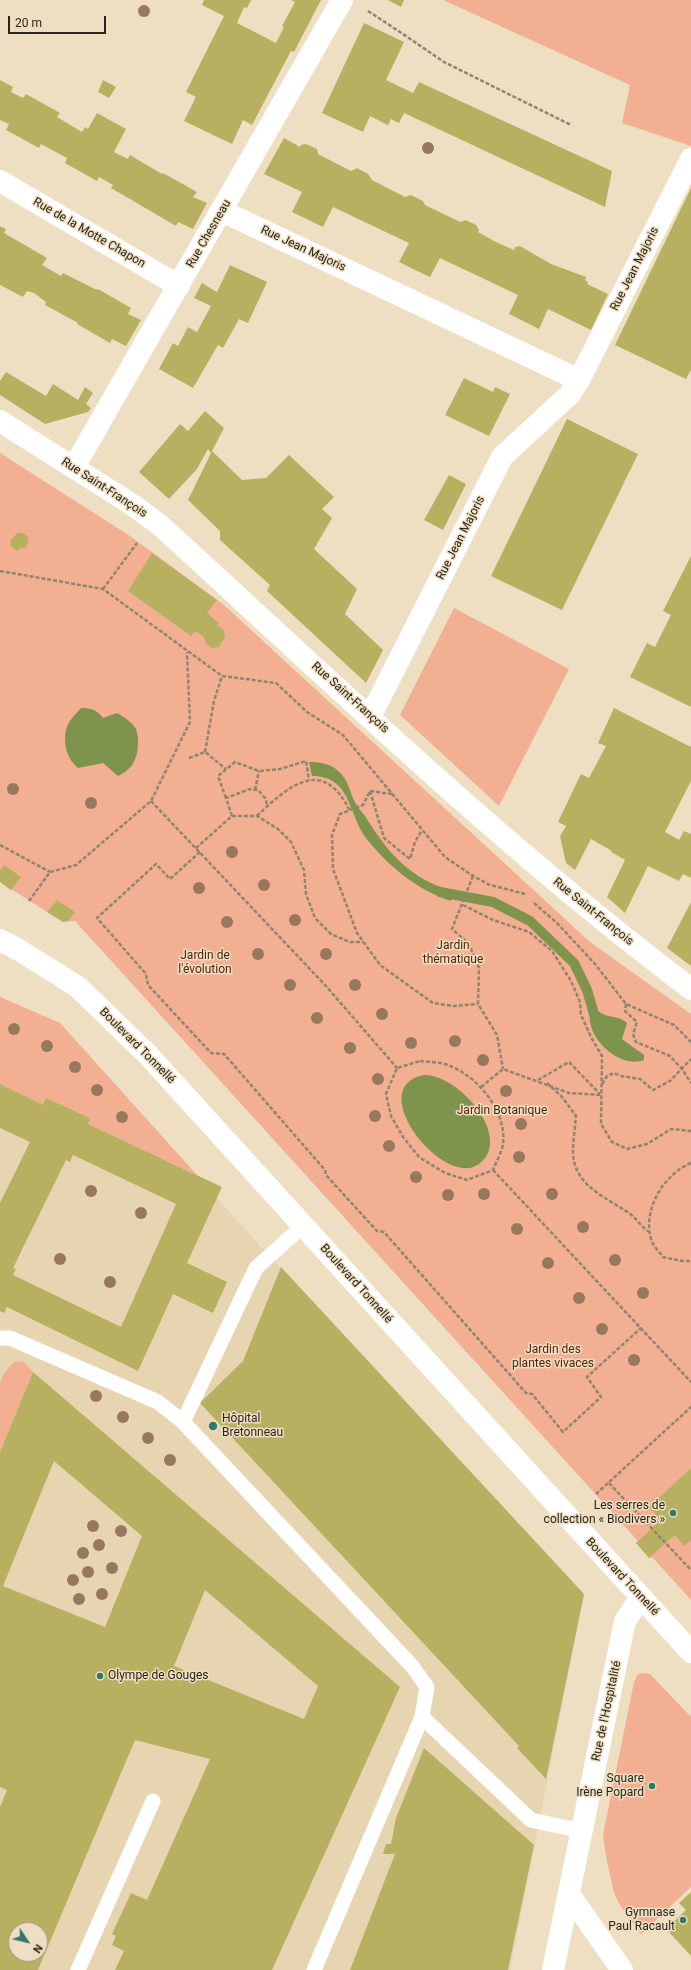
<!DOCTYPE html>
<meta charset="utf-8">
<style>
body{margin:0}
#map{position:relative;width:691px;height:1970px;overflow:hidden;background:#eedfc2;font-family:Roboto,sans-serif}
canvas{display:block}
.north{position:absolute;left:8px;top:1922px;width:40px;height:40px;box-sizing:border-box;background:#eedfc2;border:1px solid #9f947e;border-radius:50%;rotate:125deg;font-size:11px;font-weight:700;line-height:16px;text-align:center;color:#292419}
.north::after{content:'';display:block;margin:auto;width:14px;height:18px;background:#31776c;clip-path:polygon(50% 0,100% 100%,50% 72%,0 100%)}
.scale{position:absolute;left:8px;top:16px;width:98px;height:18px;box-sizing:border-box;border:2px solid #292419;border-top:0;padding-left:5px;font-size:12px;line-height:14px;white-space:nowrap;color:#292419;-webkit-text-stroke:3px #eedfc2;paint-order:stroke}
</style>
<div id="map">
<canvas width="691" height="1970"></canvas>
<div class="north">N</div>
<div class="scale">20 m</div>
</div>
<script>
const ctx = document.querySelector('canvas').getContext('2d');
ctx.lineJoin = 'round';
function paint(path, color) { ctx.fillStyle = color; ctx.fill(path, 'evenodd'); }
function strokePath(path, color, width, dash) { ctx.strokeStyle = color; ctx.lineWidth = width; ctx.lineCap = dash ? 'butt' : 'round'; ctx.setLineDash(dash || []); ctx.stroke(path); }
function label(font, color, halo, rows, align = 'center') {
  ctx.font = font + ' Roboto,sans-serif'; ctx.lineWidth = 3; ctx.setLineDash([]); ctx.textBaseline = 'middle'; ctx.strokeStyle = halo; ctx.fillStyle = color; for (const [text, x, y, turn = 0] of rows) {
    ctx.save(); ctx.translate(x, y); ctx.rotate((+turn || 0) * Math.PI / 180); ctx.textAlign = isNaN(turn) ? turn : align; if (halo) ctx.strokeText(text, 0, 0); ctx.fillText(text, 0, 0); ctx.restore();
  }
}
paint(new Path2D(`
 M0,997L60,1023L269,1256L584,1595L510,1970H0ZM16,1930H40V1954H16Z`), '#e7d5b1');
paint(new Path2D(`
 M443,0H691V146L622,123L630,85Z
 M0,453L130,536L224,605L590,942L691,1014V1600L652,1557L649,1558L636,1543L638,1541L75,921L63,922L0,882Z
 M454,608L569,669L499,806L400,715Z
 M0,997L60,1023L197,1175L88,1124L90,1118L46,1098L43,1105L0,1084Z
 M15,1361L24,1362L33,1372L0,1452V1383L5,1372Z
 M643,1673L650,1674L691,1717V1887L641,1934L619,1904L614,1892L607,1862L603,1835L634,1682L638,1674Z`), '#f2af91');
paint(new Path2D(`
 M81,708C91,708 97,710 103,718L117,713C124,717 132,722 136,729C137,731 137,735 138,738C139,755 134,769 118,776L103,763L78,768C67,760 63,743 66,730C68,721 75,715 81,708Z
 M309,762C319,762 329,763 337,770C349,779 349,792 356,804C358,808 362,812 365,816C387,852 411,880 453,891L451,901C417,890 388,866 366,838C348,813 351,776 312,776Z
 M592,1006C597,1010 602,1015 609,1016C617,1018 620,1017 627,1023L622,1039L644,1055V1060C618,1070 580,1033 592,1006Z
 M424,1075C454,1074 501,1123 488,1153C485,1160 478,1166 470,1168C432,1174 367,1086 424,1075Z`), '#7e934b');
strokePath(new Path2D(`
 M440,892L493,902L530,921L574,963L587,990L594,1014L597,1017`), '#7e934b', 10);
paint(new Path2D(`
 M204,0H251L247,8L244,7L237,23L276,43L284,27L282,26L295,2L291,0H321L294,52L291,51L252,125L243,120L232,144L184,121L196,97L186,92L224,16L202,5Z
 M388,0H404L401,7Z
 M364,23L404,42L386,80L413,93L419,82L612,171L605,207L404,113L399,123L391,119L388,125L370,116L363,132L322,113Z
 M0,80L13,87L11,92L23,98L26,94L60,113L57,117L82,132L85,127L88,129L97,113L126,129L114,152L128,159L130,155L162,174L163,173L197,192L193,197L207,203L193,229L178,222L176,226L111,188L113,185L99,177L97,181L65,163L67,158L41,144L39,148L6,130L9,124L0,120Z
 M103,80L116,87L109,98L98,92Z
 M284,138L300,147L301,145L306,144L317,149L318,154L351,171L357,168L368,174L372,180L405,197L411,195L423,201L425,205L460,222L466,220L476,225L479,230L478,232L496,242L514,250L515,247L520,246L551,264L586,277L585,280L588,282L587,284L608,294L591,330L548,309L539,329L509,314L518,295L440,258L430,277L415,270L399,262L409,243L333,207L323,227L292,212L302,192L264,174Z
 M691,188V370L686,379L615,345Z
 M0,226L6,229L4,233L47,258L42,265L61,276L63,273L97,290L98,289L131,308L128,314L141,320L126,346L112,339L110,343L77,324L78,323L45,305L46,302L34,293L27,291L23,297L0,285Z
 M230,265L267,282L248,323L239,319L223,348L218,345L193,388L159,369L173,343L178,346L188,327L197,332L211,306L194,298L202,283L217,292Z
 M6,372L46,396L53,384L78,400L85,387L93,393L86,404L91,408L88,412L45,424L0,395V381Z
 M464,378L493,392L495,387L510,394L489,436L445,415Z
 M205,411L224,428L212,451L242,480L266,478L289,455L334,497L322,509L332,518L314,549L357,589L345,614L383,650L366,683L267,591L270,585L220,540V531L188,500L211,453L208,449L197,469L169,499L139,472L180,424L188,431Z
 M567,419L638,454L562,610L491,576Z
 M449,475L466,484L443,530L424,520Z
 M17,533H23L29,537L27,540L29,542L24,549L21,548L17,551L10,545L11,540Z
 M152,553L217,600L207,613L219,623L217,625L224,630L225,637L219,647L212,648L206,644L204,637L195,631L191,636L128,591Z
 M691,556V707L630,677L647,643L655,647L671,615L663,611Z
 M614,708L691,747V781L665,832L679,840L684,831L691,834V878L683,874L679,881L648,866L625,913L607,897L625,860L611,852L612,851L591,839L575,870L566,863L560,836L566,826L558,822L581,774L589,778L606,746L598,743Z
 M4,865L21,877L11,890L0,882V871Z
 M57,900L75,912L68,921L63,922L47,912Z
 M691,902V966L667,948Z
 M0,1084L43,1105L46,1098L90,1118L88,1124L222,1187L187,1263L227,1282L213,1313L173,1294L138,1371L7,1307L4,1313L0,1311V1203L30,1142L0,1128ZM73,1155L176,1204L121,1327L13,1275L16,1269L13,1268L66,1160L70,1162Z
 M281,1267L584,1594L546,1779L517,1748L519,1746L200,1403L243,1361Z
 M33,1372L400,1687L272,1970H115L124,1951L112,1945L116,1936L112,1934L131,1893L147,1900L210,1759L135,1740L38,1970H0V1807L7,1790L0,1787V1452ZM54,1461L142,1536L105,1627L3,1586ZM205,1590L318,1686L304,1719L174,1666ZM16,1930H40V1954H16Z
 M691,1468V1540L684,1546L675,1535L649,1558L636,1543L661,1520L649,1507Z
 M424,1748L534,1845L508,1970H350L395,1854H383L386,1844H391L396,1818Z
 M691,1892V1956L666,1929L686,1910L679,1903Z`), '#b8b061');
strokePath(new Path2D(`
 M368,11L397,30L444,62L571,125
 M0,571L103,589L222,676L276,683L307,712L343,735L445,857L473,876L490,885L525,894
 M103,589L137,543
 M205,752L214,701L222,676
 M189,758L205,752L226,769
 M255,790L259,771
 M370,791L384,838L410,859L415,842L422,830
 M392,794L370,791L363,805L340,814L332,835L333,869L357,933L380,965L433,1003L453,1006L478,1004
 M226,798L218,776L235,762L259,771L280,769L306,761L309,780
 M151,801L326,986L397,1068
 M232,816L226,798L250,789L258,790L266,799L267,806
 M257,816C289,785 323,756 350,811
 M0,845L50,872
 M196,848L232,816H257L278,829L291,842L304,870L306,894L315,918L331,934L350,942H363
 M200,852L170,879L156,864L97,918L146,974L148,985L211,1053L224,1054L325,1170L326,1175L377,1231L384,1232L526,1393L532,1394L563,1432L601,1397L587,1377L641,1328
 M473,876L452,929L469,944L479,968L478,1004L497,1035L503,1069
 M29,901L50,872L76,865L151,801L190,722L187,652
 M534,903L557,923L595,964L626,1004L674,1025L691,1042
 M463,905L493,920L529,932L552,951L571,981L580,1002L581,1015L592,1039L602,1056L601,1124L612,1142L627,1149L647,1144L671,1129L691,1131
 M626,1004L625,1011L637,1022L633,1034L636,1042L670,1056L682,1069L691,1083
 M420,1061C428,1062 437,1062 445,1064C476,1074 507,1110 503,1144C502,1152 496,1162 493,1170L467,1180L445,1173L419,1157L403,1137L391,1116L386,1094L397,1068Z
 M538,1080L569,1062L600,1094
 M547,1083L562,1097L576,1116C575,1128 573,1141 573,1153C574,1185 605,1197 629,1213C637,1219 642,1228 651,1233
 M602,1084L607,1076L614,1073L621,1076L640,1079L653,1090L670,1081L691,1059
 M481,1087L503,1069L569,1093L601,1095
 M691,1163C663,1175 641,1211 652,1242C654,1247 660,1252 663,1257L682,1261H691
 M493,1170L691,1382
 M609,1483L691,1570
 M596,1494L691,1407`), '#8f8570', 2.5, [4, 2]);
strokePath(new Path2D(`
 M0,1338H10L158,1402L183,1422L256,1268L303,1226
 M183,1422L412,1666L427,1687L422,1717L314,1970
 M422,1717L531,1820L582,1831
 M78,1970L153,1801`), '#fff', 15);
strokePath(new Path2D(`
 M0,181L179,286
 M222,211L579,380L691,159
 M74,467L342,0
 M370,717L502,457L570,394L579,380
 M569,1894L622,1970
 M553,1970L625,1621L641,1597`), '#fff', 22);
strokePath(new Path2D(`
 M0,421L136,507L161,526C334,684 504,848 691,989`), '#fff', 22);
strokePath(new Path2D(`
 M0,940L19,950L78,987L148,1055L691,1652`), '#fff', 22);
ctx.fillStyle = '#98785d';
for (const [x, y] of [
 [144,11],
 [428,148],
 [13,789],
 [91,803],
 [232,852],
 [264,885],
 [199,888],
 [295,920],
 [227,922],
 [258,954],
 [326,954],
 [290,985],
 [355,985],
 [382,1014],
 [317,1018],
 [14,1029],
 [455,1041],
 [411,1043],
 [47,1046],
 [350,1048],
 [483,1060],
 [75,1067],
 [378,1079],
 [97,1090],
 [506,1091],
 [375,1116],
 [122,1117],
 [521,1124],
 [389,1146],
 [519,1157],
 [416,1177],
 [91,1191],
 [484,1194],
 [552,1194],
 [448,1195],
 [141,1213],
 [583,1227],
 [517,1229],
 [60,1259],
 [615,1260],
 [548,1263],
 [110,1282],
 [643,1293],
 [579,1298],
 [602,1329],
 [634,1360],
 [96,1396],
 [123,1417],
 [148,1438],
 [170,1460],
 [93,1526],
 [121,1531],
 [99,1545],
 [83,1553],
 [112,1568],
 [88,1572],
 [73,1580],
 [102,1594],
 [79,1599]
]) { ctx.beginPath(); ctx.arc(x, y, 6, 0, 2 * Math.PI); ctx.fill(); }
for (const [x, y, r, color] of [
 [213,1426,5,"#31776c"],
 [673,1513,4,"#31776c"],
 [100,1676,4,"#31776c"],
 [652,1786,4,"#31776c"],
 [683,1920,4,"#31776c"]
]) { const dot = new Path2D(); dot.arc(x, y, r, 0, 2 * Math.PI); ctx.fillStyle = color; ctx.fill(dot); strokePath(dot, '#eedfc2', 1.5); }
label('12px', '#292419', '#eedfc2', [
 ["Rue de la Motte Chapon",89,233,30],
 ["Rue Chesneau",209,234,-60],
 ["Rue Jean Majoris",303,249,25],
 ["Rue Jean Majoris",635,269,-63],
 ["Rue Saint-François",104,488,33],
 ["Rue Jean Majoris",461,538,-63],
 ["Rue Saint-François",350,698,42],
 ["Rue Saint-François",593,912,39],
 ["Boulevard Tonnellé",137,1046,45],
 ["Boulevard Tonnellé",356,1284,48],
 ["Boulevard Tonnellé",622,1577,47],
 ["Rue de l'Hospitalité",607,1711,-78]
]);
label('12px', '#52230b', '#eedfc2', [
 ["Jardin",453,946],
 ["thématique",453,960],
 ["Jardin de",205,956],
 ["l'évolution",205,970],
 ["Jardin Botanique",502,1111],
 ["Jardin des",553,1350],
 ["plantes vivaces",553,1364]
]);
label('12px', '#292419', '#eedfc2', [
 ["Hôpital",222,1419,"left"],
 ["Bretonneau",222,1433,"left"],
 ["Les serres de",665,1506],
 ["collection « Biodivers »",665,1520],
 ["Olympe de Gouges",108,1676,"left"],
 ["Square",644,1779],
 ["Irène Popard",644,1793],
 ["Gymnase",675,1913],
 ["Paul Racault",675,1927]
], 'right');
</script>
